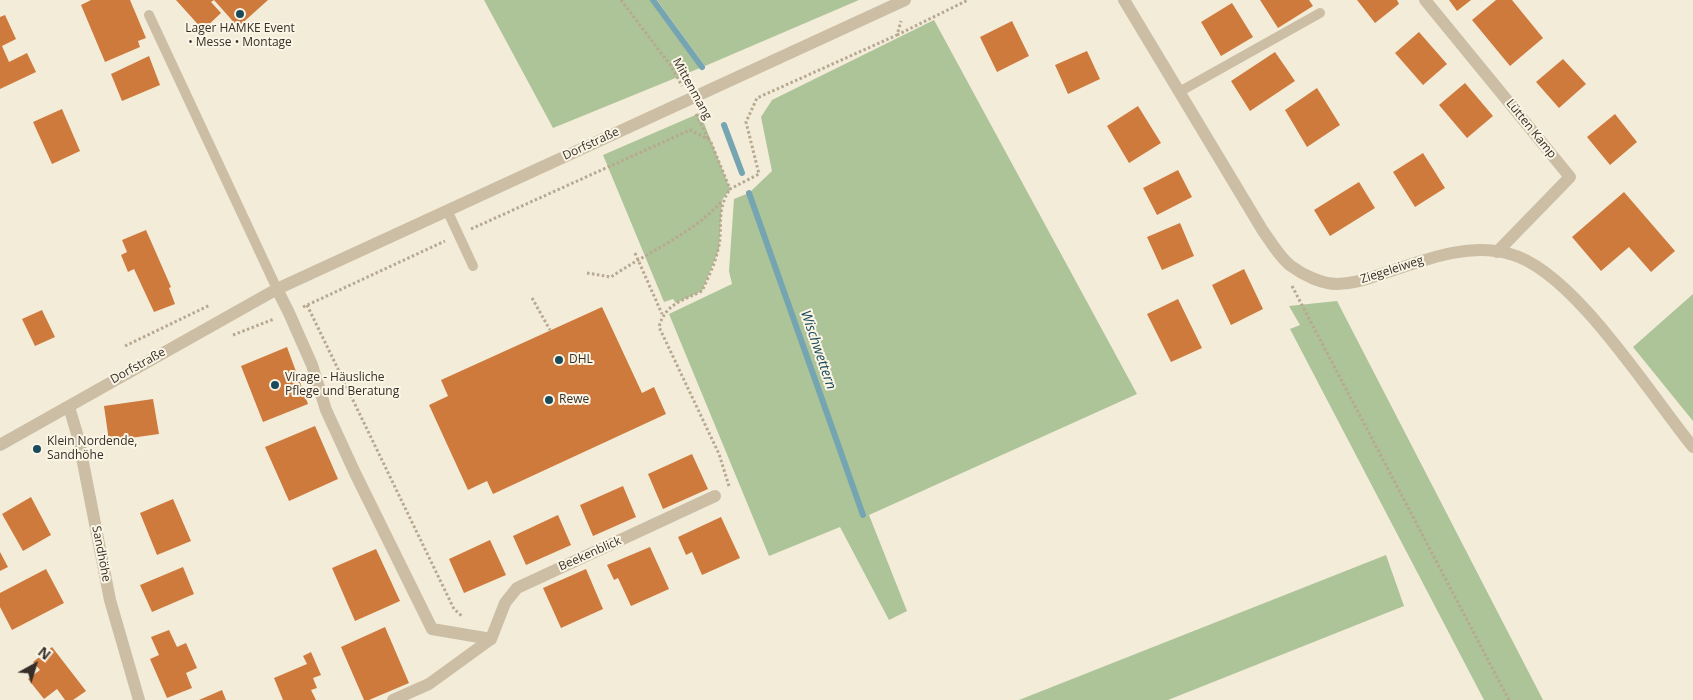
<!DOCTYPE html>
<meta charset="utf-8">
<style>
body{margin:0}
#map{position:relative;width:1693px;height:700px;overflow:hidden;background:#f3ecd9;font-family:"Open Sans",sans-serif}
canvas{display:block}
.north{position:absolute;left:10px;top:640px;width:50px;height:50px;-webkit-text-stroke:4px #fbf5e6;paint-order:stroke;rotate:39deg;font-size:14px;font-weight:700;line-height:20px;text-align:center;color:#372f27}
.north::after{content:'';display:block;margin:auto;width:18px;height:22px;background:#372f27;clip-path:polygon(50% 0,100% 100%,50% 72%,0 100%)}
</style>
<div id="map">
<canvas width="1693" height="700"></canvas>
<div class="north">N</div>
</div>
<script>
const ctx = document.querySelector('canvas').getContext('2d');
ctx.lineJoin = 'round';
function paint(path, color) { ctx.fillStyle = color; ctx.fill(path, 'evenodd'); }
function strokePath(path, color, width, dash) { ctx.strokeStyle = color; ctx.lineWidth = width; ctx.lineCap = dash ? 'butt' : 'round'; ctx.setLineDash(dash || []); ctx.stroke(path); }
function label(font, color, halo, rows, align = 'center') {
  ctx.font = font + ' "Open Sans",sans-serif'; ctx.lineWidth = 4; ctx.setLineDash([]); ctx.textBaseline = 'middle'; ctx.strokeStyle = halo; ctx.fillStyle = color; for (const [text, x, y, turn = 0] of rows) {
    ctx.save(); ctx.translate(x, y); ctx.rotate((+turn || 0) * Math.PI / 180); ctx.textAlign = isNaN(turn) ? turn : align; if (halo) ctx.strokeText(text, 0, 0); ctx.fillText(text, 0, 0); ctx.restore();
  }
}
paint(new Path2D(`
 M484,0H650L700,68L553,128Z
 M657,0H859L705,66Z
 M934,20L1137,394L869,515L907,611L889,620L840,527L769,556L669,314L732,284L729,271L734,199L749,193L772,171L761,117L772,100Z
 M700,113L730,189L722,200L719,249L702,291L676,303L673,299L664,302L603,155Z
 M1693,294V421L1633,347Z
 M1337,301L1543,700H1484L1290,329L1300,325L1289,306Z
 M1386,555L1404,606L1168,700H1019Z`), '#adc398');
strokePath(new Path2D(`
 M653,0L702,67
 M724,125L742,173
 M749,193L863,515`), '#76a5b2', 6);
paint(new Path2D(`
 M91,0H130L146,38L138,41L140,47L105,62L81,5Z
 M176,0H214L211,2L221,13L203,30Z
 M214,0H268L238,27Z
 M1260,0H1309L1313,6L1278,28Z
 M1357,0H1397L1399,4L1375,23Z
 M1449,0H1471L1457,11Z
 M1496,0H1512L1543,38L1510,66L1472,20Z
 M1232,3L1253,37L1221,56L1201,22Z
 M5,15L16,39L2,46L9,62L27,53L36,72L0,89V17Z
 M1012,21L1029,56L997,72L980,37Z
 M1419,32L1447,64L1423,85L1395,53Z
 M1087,51L1100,79L1068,94L1055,65Z
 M1275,52L1295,81L1250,111L1231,81Z
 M149,56L160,85L122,101L111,74Z
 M1563,59L1586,84L1559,108L1536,82Z
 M1465,83L1493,116L1467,138L1439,105Z
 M1317,88L1340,125L1307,147L1285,110Z
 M1138,106L1161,143L1129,163L1107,126Z
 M62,109L80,151L52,164L33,122Z
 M1615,114L1637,142L1610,165L1587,137Z
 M1423,153L1445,188L1415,207L1393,172Z
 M1178,170L1192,197L1157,215L1143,188Z
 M1359,182L1375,208L1330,236L1314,210Z
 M1624,192L1675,251L1651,272L1629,247L1601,271L1572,237Z
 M1180,223L1194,256L1162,270L1147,237Z
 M146,230L171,287L169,288L175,304L154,312L134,269L128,272L121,255L127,252L122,240Z
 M1244,269L1263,309L1231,325L1212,285Z
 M1178,299L1202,348L1171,362L1147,314Z
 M602,307L642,393L654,387L666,414L493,494L487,481L468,490L429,405L448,396L441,380Z
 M42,310L55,337L35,346L22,319Z
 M287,347L308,404L263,422L241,366Z
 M153,399L159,434L109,441L104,406Z
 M315,426L338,479L289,501L265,447Z
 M692,454L708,489L663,509L648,474Z
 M623,486L636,517L593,536L580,505Z
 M31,497L51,535L23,551L2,514Z
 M173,499L191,541L157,555L140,513Z
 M558,515L571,545L526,565L513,536Z
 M721,517L740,558L702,575L692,552L686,555L678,537Z
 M490,540L506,575L464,593L449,559Z
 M650,547L669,589L631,606L618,578L614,580L607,565Z
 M376,549L400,601L355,621L332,568Z
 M0,552L8,567L0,571Z
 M183,567L194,594L152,612L140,585Z
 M46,569L64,603L12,630L0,607V593Z
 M586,569L603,609L561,628L543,588Z
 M385,627L409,683L369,700H364L341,647Z
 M169,630L177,647L186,643L197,668L186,673L192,688L167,698L150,659L159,655L151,637Z
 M52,647L86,691L73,700H65L57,689L44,699L28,679L40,670L33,662Z
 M311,652L321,675L313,678L317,688L311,690L316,700H283L274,678L307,664L303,656Z
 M222,690L226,700H199Z`), '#ce7a3d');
strokePath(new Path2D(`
 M621,0L671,66L682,86
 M897,35L968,0
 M696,114L709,140
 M471,229L690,130L710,140L730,189L759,174L746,122L757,98L897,35L901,21
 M635,253L662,314
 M587,273L611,277C646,253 694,233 722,201
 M1292,286L1509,700
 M532,298L550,330
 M307,305L454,609L463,617
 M303,307L445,241
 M233,335L274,319
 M125,346L210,305
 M729,486L719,454L659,327C665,304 682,301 702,291C708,278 715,264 718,250C724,227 715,212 730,189`), '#b8a88f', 3, [2.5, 2.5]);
strokePath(new Path2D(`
 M149,15L277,289
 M1179,92L1320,13
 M447,210L473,266`), '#ccbea5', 10);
strokePath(new Path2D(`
 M1124,0L1263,231C1271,242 1280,258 1291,266C1303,275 1322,284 1337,284C1354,284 1369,278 1385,273C1424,260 1468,242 1510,254C1573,270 1651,396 1693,447
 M1425,0L1570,177L1497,252
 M277,289L289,313L312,365L326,410L355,473L432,629L491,639L505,603L517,588L715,496
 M69,407L78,437L110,600L139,700
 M0,445L277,289L905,0
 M393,700L429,684L491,639`), '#ccbea5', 12);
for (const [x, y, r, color] of [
 [240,14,5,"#194b5b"],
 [559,360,5,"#194b5b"],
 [275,385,5,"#194b5b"],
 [549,400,5,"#194b5b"],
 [37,449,5,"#194b5b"]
]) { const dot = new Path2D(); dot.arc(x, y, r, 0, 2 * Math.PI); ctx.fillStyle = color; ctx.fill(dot); strokePath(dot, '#fbf5e6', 2); }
label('12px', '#372f27', '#fbf5e6', [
 ["Lager HAMKE Event",240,29,"center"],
 ["• Messe • Montage",240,43,"center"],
 ["DHL",569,360],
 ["Virage - Häusliche",285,378],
 ["Pflege und Beratung",285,392],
 ["Rewe",559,400],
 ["Klein Nordende,",47,442],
 ["Sandhöhe",47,456]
], 'left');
label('12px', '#372f27', '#fbf5e6', [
 ["Mittenmang",692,89,61],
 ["Lütten Kamp",1531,129,51],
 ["Dorfstraße",591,144,-25],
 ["Ziegeleiweg",1392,270,-18],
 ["Dorfstraße",138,366,-29],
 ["Sandhöhe",101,554,79],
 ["Beekenblick",590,554,-24]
]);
label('italic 14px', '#194b5b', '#fbf5e6', [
 ["Wischwettern",818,350,71]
]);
</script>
